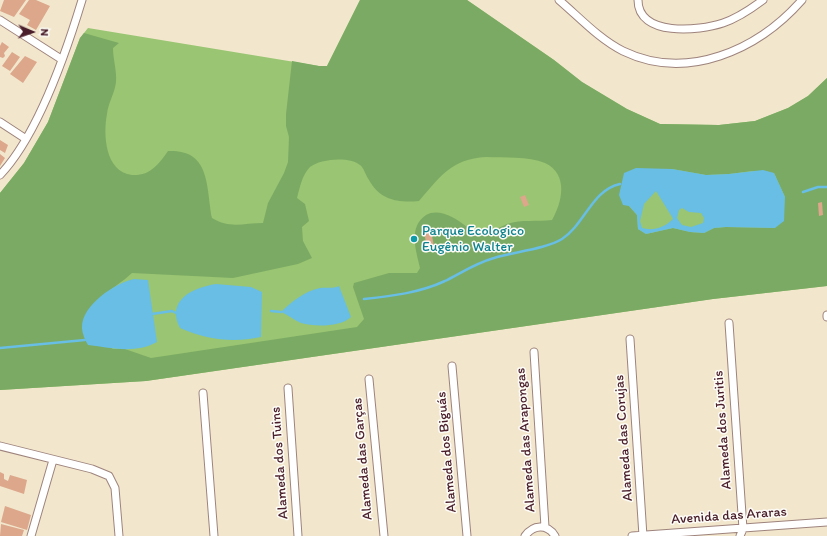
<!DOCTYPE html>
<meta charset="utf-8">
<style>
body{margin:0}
#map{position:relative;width:827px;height:536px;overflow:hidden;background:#f2e7cd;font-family:Itim,sans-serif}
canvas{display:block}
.north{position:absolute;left:12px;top:12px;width:40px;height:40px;-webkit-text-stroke:3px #fdfcf7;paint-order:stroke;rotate:92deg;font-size:11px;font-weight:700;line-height:16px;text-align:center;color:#4a1f2b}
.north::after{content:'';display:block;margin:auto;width:14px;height:18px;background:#4a1f2b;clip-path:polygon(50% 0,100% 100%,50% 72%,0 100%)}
</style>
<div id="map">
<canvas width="827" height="536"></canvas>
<div class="north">N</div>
</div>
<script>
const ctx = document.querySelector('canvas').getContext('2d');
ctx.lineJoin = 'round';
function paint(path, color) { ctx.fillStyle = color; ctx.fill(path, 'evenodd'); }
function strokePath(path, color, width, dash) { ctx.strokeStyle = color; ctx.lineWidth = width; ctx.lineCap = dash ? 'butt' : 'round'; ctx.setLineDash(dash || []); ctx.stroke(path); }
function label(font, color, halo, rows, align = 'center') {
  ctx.font = font + ' Itim,sans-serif'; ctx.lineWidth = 3; ctx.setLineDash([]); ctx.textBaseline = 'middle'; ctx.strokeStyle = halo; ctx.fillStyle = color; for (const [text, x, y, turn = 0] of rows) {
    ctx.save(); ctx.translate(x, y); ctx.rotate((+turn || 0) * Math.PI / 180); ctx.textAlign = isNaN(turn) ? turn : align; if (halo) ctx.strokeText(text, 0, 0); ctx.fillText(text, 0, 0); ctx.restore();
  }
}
paint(new Path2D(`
 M360,0H467L554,60L582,82L627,109L660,124L719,125L755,121L788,108L808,96L827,78V286L713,299L146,381L0,390V193L24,163L48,122L80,38L88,28L319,66H327Z`), '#9ac572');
paint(new Path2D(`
 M360,0H467L554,60L582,82L627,109L660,124L719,125L755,121L788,108L808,96L827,78V286L713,299L146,381L0,390V193L24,163L48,122L80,38L84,33L119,43L113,48C113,59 117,71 116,82C115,93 108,103 107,114C103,134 105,172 132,175C150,176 158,165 168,151C211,149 206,187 212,218C230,229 243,223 263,223L268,203L284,173L288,162L289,137L286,126V114L292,61L319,66H327ZM486,157C504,158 528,156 545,163C569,174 562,203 552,220C537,222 522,219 507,224C499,227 491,235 481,233C470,231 462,222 452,217C444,213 434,210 426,215C408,227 416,250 420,268L417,273H389L354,283L353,287L364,319L357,327L151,358L125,349H113L82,329C85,301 114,290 132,273L233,278L298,264L312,258L303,241L302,227L309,221L305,204L297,198C300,187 302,175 310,167C320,159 349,156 360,165C364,168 366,176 369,180C380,200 398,203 419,201C440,177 451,159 486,157ZM672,169L706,175L729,174L752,171L774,173L785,197L775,228L726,227L714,228L704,233L690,232L673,228L646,234L638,229L637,215L629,206Z`), '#7baa64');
paint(new Path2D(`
 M636,168L672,169L706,175L729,174L763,170L774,173L785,197L784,221L775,228L726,227L714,228L704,233L690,232L673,228L646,234L638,229L637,215L629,206L623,205L619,195L624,173ZM656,191L672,217L673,219C664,228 653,231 642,228L640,221L644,204ZM682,208L689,212L701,213L704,218L703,223L691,227L682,225L677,218L679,210Z
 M134,279L148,280L157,342C135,354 112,348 88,345C85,340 82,333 82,327C82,305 115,283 134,279Z
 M216,284L251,287L262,292L261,337C233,343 207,340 180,328C166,301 191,288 216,284Z
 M339,286L351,317C341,327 314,327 301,323C294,320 288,315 281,312C291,302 305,291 320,288C327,287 332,289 339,286Z`), '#68bee4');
strokePath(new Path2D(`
 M803,192L818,187H827
 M364,299C392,296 419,293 445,281C461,273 476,263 494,258C513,252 546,249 562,239C585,224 592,190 620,184
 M271,311L281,312
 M152,314L172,311L176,313
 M0,348L85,340`), '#68bee4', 2.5);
paint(new Path2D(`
 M4,0H26L14,17L0,11Z
 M29,0H36L50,6L36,30L27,25L30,20L19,14Z
 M2,42L9,47L4,53L5,56L3,58L0,57V46Z
 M12,52L20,57L10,71L2,66Z
 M25,56L37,62L23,83L10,74Z
 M0,140L8,145L5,153L0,150Z
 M0,154L5,158L0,166Z
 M525,195L529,205L524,207L520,197Z
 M822,202L823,215L819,216L818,203Z
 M431,231L434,246L427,248L424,232Z
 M0,472L4,474V479L8,481L10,475L27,480L24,494L0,486Z
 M5,506L31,515L27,530L1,522Z
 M1,524L24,530L22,536H0Z`), '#dca78b');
const minor = new Path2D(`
 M559,0C579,17 599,39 623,51C687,82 758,50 802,0
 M638,0C638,37 699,31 723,23C738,18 751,9 763,0
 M0,20L61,59
 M0,122L26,139
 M0,175C38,135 66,53 82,0
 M827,315V317
 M729,323L743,529L740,536
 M630,339L643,536
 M534,352L545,527
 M452,366L467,536
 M369,379L384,536
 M288,388L298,536
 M203,393L214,536
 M0,446L92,469L109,476L115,488L119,536
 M31,536L53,460
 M525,536C533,525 547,523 555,536
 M632,536L827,522`);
strokePath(minor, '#9e837c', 9);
strokePath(minor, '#fff', 7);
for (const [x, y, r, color] of [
 [414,239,4,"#0f9aa8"]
]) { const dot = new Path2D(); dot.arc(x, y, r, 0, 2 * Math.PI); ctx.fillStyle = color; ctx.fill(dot); strokePath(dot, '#fdfcf7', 1.5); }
label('14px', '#0d838f', '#fdfcf7', [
 ["Parque Ecologico",422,231],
 ["Eugênio Walter",422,247]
], 'left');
label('14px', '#4a1f2b', '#fdfcf7', [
 ["Alameda dos Juritis",723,430,-94],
 ["Alameda das Corujas",624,438,-94],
 ["Alameda das Arapongas",526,440,-94],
 ["Alameda dos Biguás",447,452,-95],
 ["Alameda das Garças",363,459,-95],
 ["Alameda dos Tuins",280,463,-94],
 ["Avenida das Araras",729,516,-4]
]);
</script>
